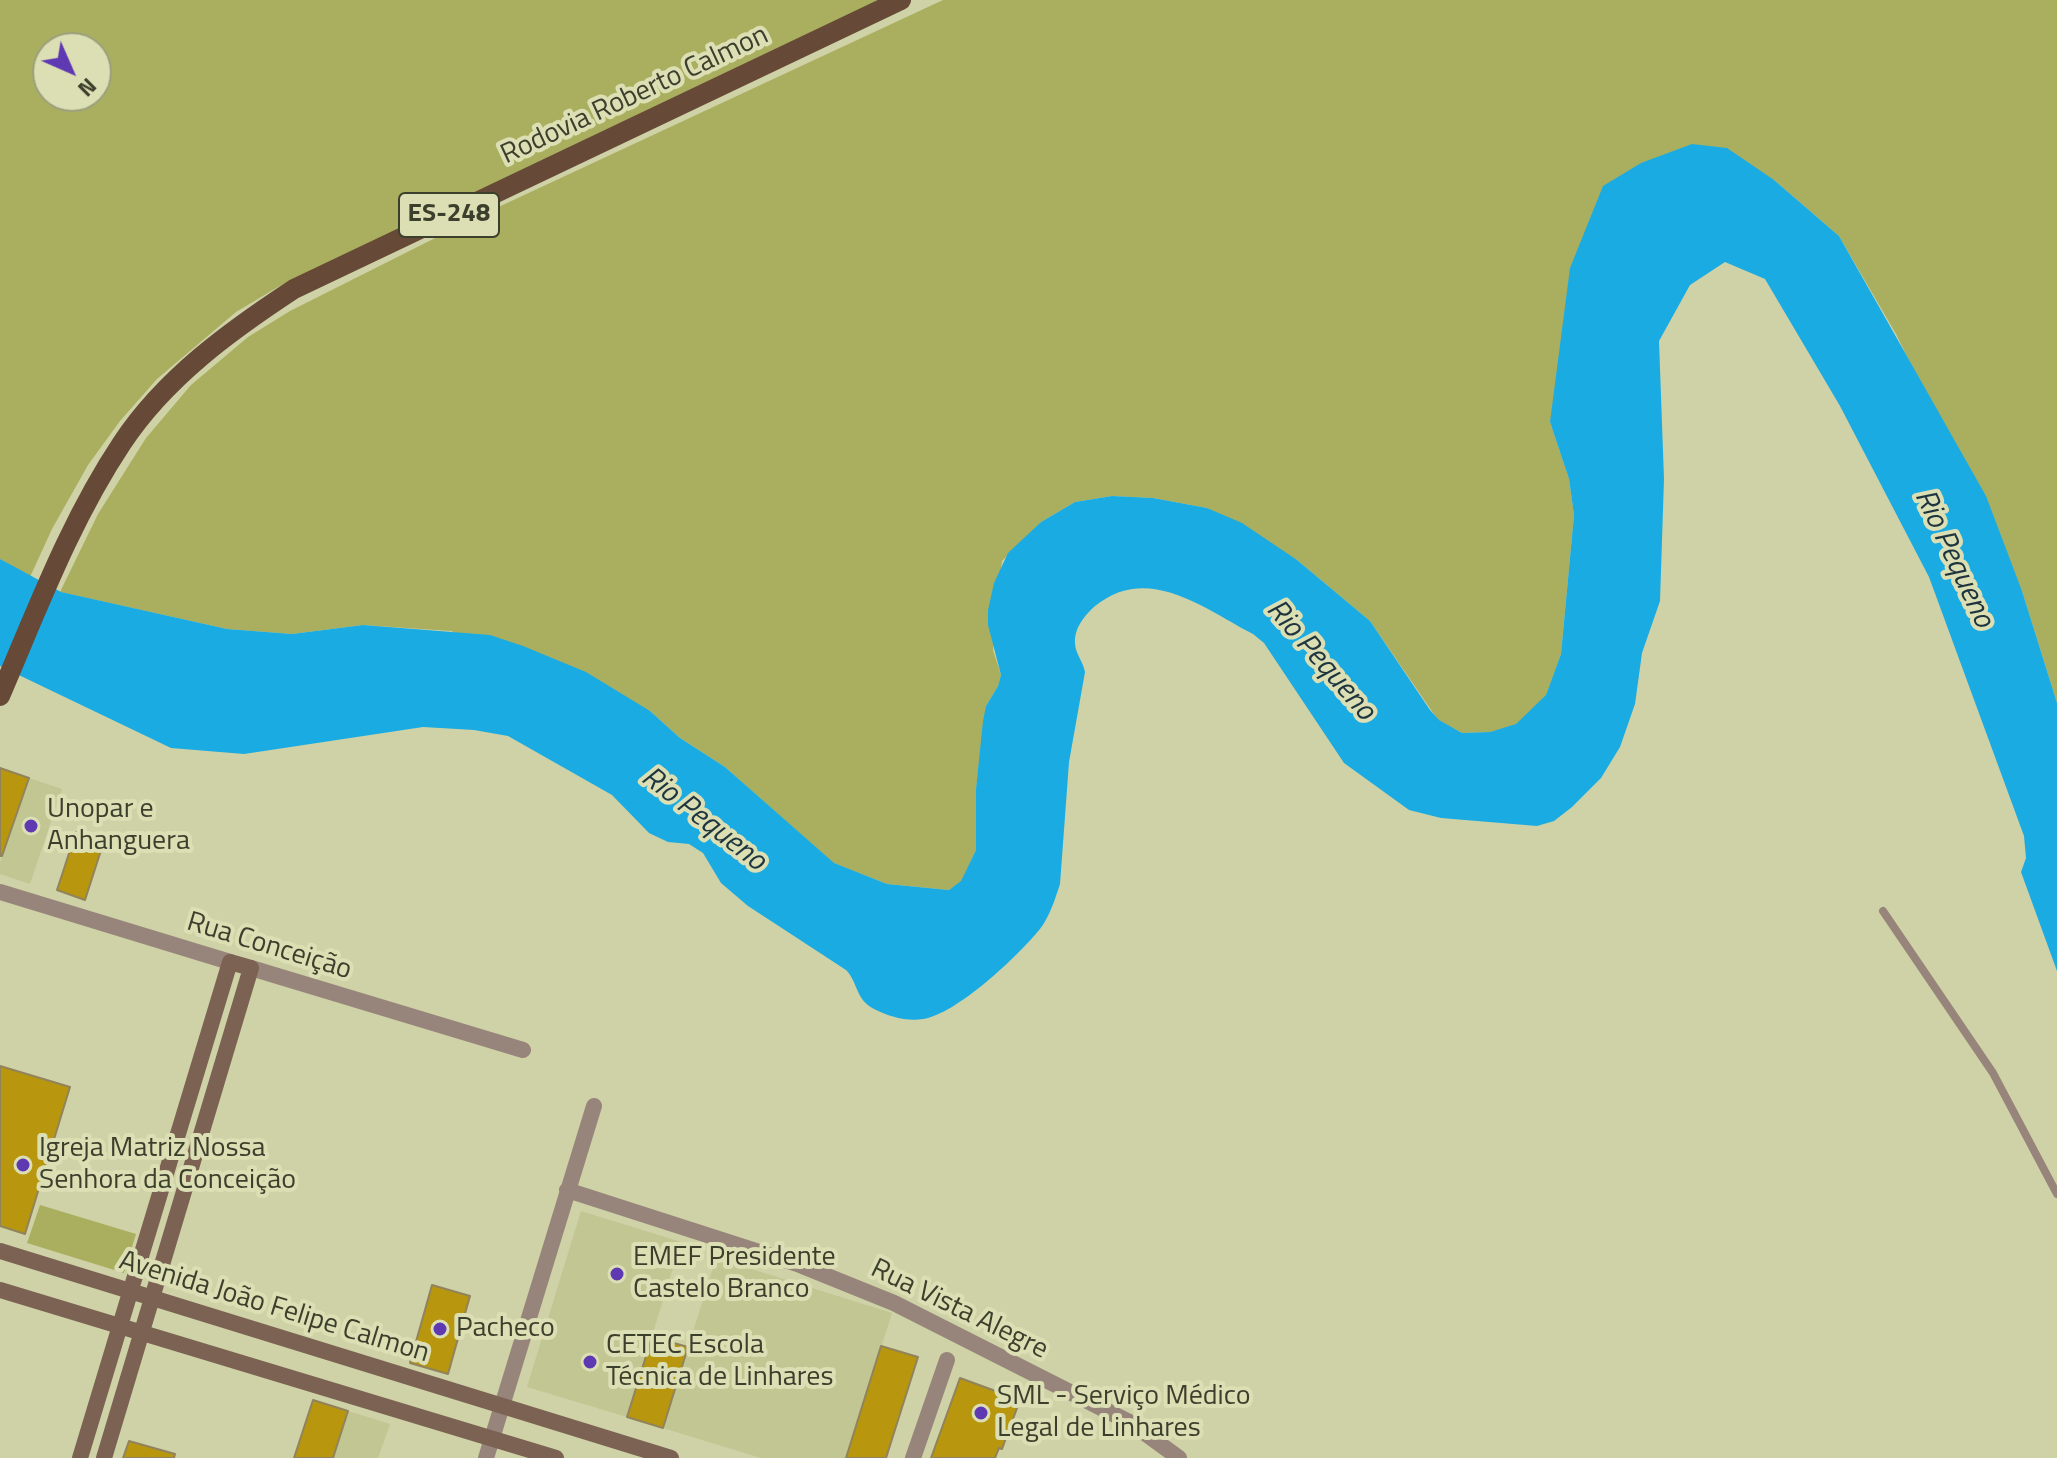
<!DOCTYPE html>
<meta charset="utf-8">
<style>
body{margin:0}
#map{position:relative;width:2057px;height:1458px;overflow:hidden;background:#ced2a6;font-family:"Titillium Web",sans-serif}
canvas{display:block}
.north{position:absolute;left:32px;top:32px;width:80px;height:80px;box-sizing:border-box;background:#dbdfb3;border:2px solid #9c9f7d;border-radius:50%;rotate:135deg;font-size:22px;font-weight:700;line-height:32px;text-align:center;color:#3d3f2d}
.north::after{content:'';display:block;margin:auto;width:28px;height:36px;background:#5e39b1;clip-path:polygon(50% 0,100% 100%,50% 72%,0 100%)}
</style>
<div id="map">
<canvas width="2057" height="1458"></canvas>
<div class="north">N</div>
</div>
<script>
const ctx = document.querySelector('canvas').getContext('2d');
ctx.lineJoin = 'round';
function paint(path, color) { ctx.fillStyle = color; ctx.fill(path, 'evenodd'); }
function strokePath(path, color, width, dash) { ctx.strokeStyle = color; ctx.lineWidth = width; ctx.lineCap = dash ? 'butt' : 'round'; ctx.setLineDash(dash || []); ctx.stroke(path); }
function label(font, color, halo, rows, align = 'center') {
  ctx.font = font + ' "Titillium Web",sans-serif'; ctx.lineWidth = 8; ctx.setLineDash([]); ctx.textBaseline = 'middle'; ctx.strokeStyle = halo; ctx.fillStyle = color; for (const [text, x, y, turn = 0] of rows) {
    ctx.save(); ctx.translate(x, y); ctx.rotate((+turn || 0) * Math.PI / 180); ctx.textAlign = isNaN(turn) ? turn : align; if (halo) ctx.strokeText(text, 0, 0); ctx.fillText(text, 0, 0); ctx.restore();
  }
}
paint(new Path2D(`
 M29,778L62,789L30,884L0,874V863Z
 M581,1211L681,1242L627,1417L527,1387Z
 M716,1258L892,1313L846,1458H761L663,1428Z
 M348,1411L390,1424L378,1458H333Z`), '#c2c693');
paint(new Path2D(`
 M0,0H893L366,244L278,287L236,312L157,379L120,421L88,465L52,529L30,577L0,559ZM48,48H96V96H48Z
 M943,0H2057V703L2022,591L1896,334L1839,236L1774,180L1550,422L1569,479L1574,515L1561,654L1546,696L1516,725L1490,732L1462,733L1438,720L1370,621L1297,560L1207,508L1153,498L1112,496L1075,502L1041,522L1002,561L993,650L1001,675L998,686L986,706L976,789V850L961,882L949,890L887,884L833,863L725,767L680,738L650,711L451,631L363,625L292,634L227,629L60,592L98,514L146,438L191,385L248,337L290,311L477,217Z
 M40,1205L136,1234L124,1273L27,1243Z`), '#aaaf5f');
paint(new Path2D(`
 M1692,144L1727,148L1774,180L1839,236L1986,496L2022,591L2057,703V971L2021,872L2026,858L2024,836L1929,577L1840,406L1765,279L1725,262L1690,285L1659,341L1664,479L1660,601L1642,653L1635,704L1620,747L1601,778L1572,807L1554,821L1537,826L1441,818L1409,810L1344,763L1264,643L1253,634C1203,608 1148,563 1095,606C1085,615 1074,628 1075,643C1075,653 1083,661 1085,672L1069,762L1060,884C1055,899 1050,916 1040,929C1018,956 957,1014 923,1019C908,1022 887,1016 874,1009C855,999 858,982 846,970L748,906L721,883L703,853L689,844L668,842L649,833L612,795L508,736L474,730L423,727L244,754L171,748L0,666V559L61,592L227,629L292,634L363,625L490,635L523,646L586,672L650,711L680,738L725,767L834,863L887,884L949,890L961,881L976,850V789L983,721L986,706L998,686L1001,675L988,625V610L994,583L1008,553L1041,522L1075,502L1112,496L1153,498L1207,508L1242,523L1297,560L1370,621L1430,710L1439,720L1462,733L1490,732L1516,724L1546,695L1561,654L1574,515L1569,479L1550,422L1570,268L1603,186L1641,163Z`), '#1aabe3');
const building = new Path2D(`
 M0,768L29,778L2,856H0Z
 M76,832L104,841L85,900L57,890Z
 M0,1066L70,1087L25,1234L0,1226Z
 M432,1285L470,1296L448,1374L410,1363Z
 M652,1337L688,1347L663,1428L627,1417Z
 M881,1346L918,1357L886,1458H846Z
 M960,1378L1020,1400L1002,1449L999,1448L995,1458H931Z
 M313,1400L348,1411L333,1458H294Z
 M129,1441L175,1454L174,1458H123Z`);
paint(building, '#b8960d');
strokePath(building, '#91835b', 2);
strokePath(new Path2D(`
 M1883,911L1993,1073L2057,1194`), '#97857b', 8);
strokePath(new Path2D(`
 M0,892L230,962
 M251,968L523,1050
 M567,1190L800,1265L894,1303L1131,1423L1179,1458
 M486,1458L594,1106
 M913,1458L947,1360`), '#97857b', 16);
strokePath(new Path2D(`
 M0,1251L671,1458
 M0,1290L556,1458
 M80,1458L230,962L251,968L104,1458`), '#7b6253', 16);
strokePath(new Path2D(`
 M0,696C37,610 70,521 122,443C165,378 230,331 294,289L901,0`), '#674937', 20);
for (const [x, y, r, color] of [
 [31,826,8,"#5e39b1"],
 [23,1165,8,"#5e39b1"],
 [617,1274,8,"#5e39b1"],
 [440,1329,8,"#5e39b1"],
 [590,1362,8,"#5e39b1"],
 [981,1413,8,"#5e39b1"]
]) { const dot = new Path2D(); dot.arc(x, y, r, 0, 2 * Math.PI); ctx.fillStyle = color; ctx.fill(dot); strokePath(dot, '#dbdfb3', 3); }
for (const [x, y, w] of [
 [449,215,100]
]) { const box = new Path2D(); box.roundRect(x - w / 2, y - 22, w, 44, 6); ctx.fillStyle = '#dbdfb3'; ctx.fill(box); strokePath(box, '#3d3f2d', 2); }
label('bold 26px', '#3d3f2d', null, [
 ["ES-248",449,215]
]);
label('28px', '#3d3f2d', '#dbdfb3', [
 ["Rodovia Roberto Calmon",635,96,-25],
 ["Rua Conceição",269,947,17],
 ["Avenida João Felipe Calmon",274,1308,17],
 ["Rua Vista Alegre",959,1310,26]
]);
label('28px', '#3d3f2d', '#dbdfb3', [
 ["Unopar e",47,810],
 ["Anhanguera",47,842],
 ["Igreja Matriz Nossa",39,1149],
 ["Senhora da Conceição",39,1181],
 ["EMEF Presidente",633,1258],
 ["Castelo Branco",633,1290],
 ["Pacheco",456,1329],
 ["CETEC Escola",606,1346],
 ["Técnica de Linhares",606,1378],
 ["SML - Serviço Médico",997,1397],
 ["Legal de Linhares",997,1429]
], 'left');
label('italic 30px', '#1e343f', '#dbdfb3', [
 ["Rio Pequeno",1953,559,65],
 ["Rio Pequeno",1320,661,49],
 ["Rio Pequeno",703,820,38]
]);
</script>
